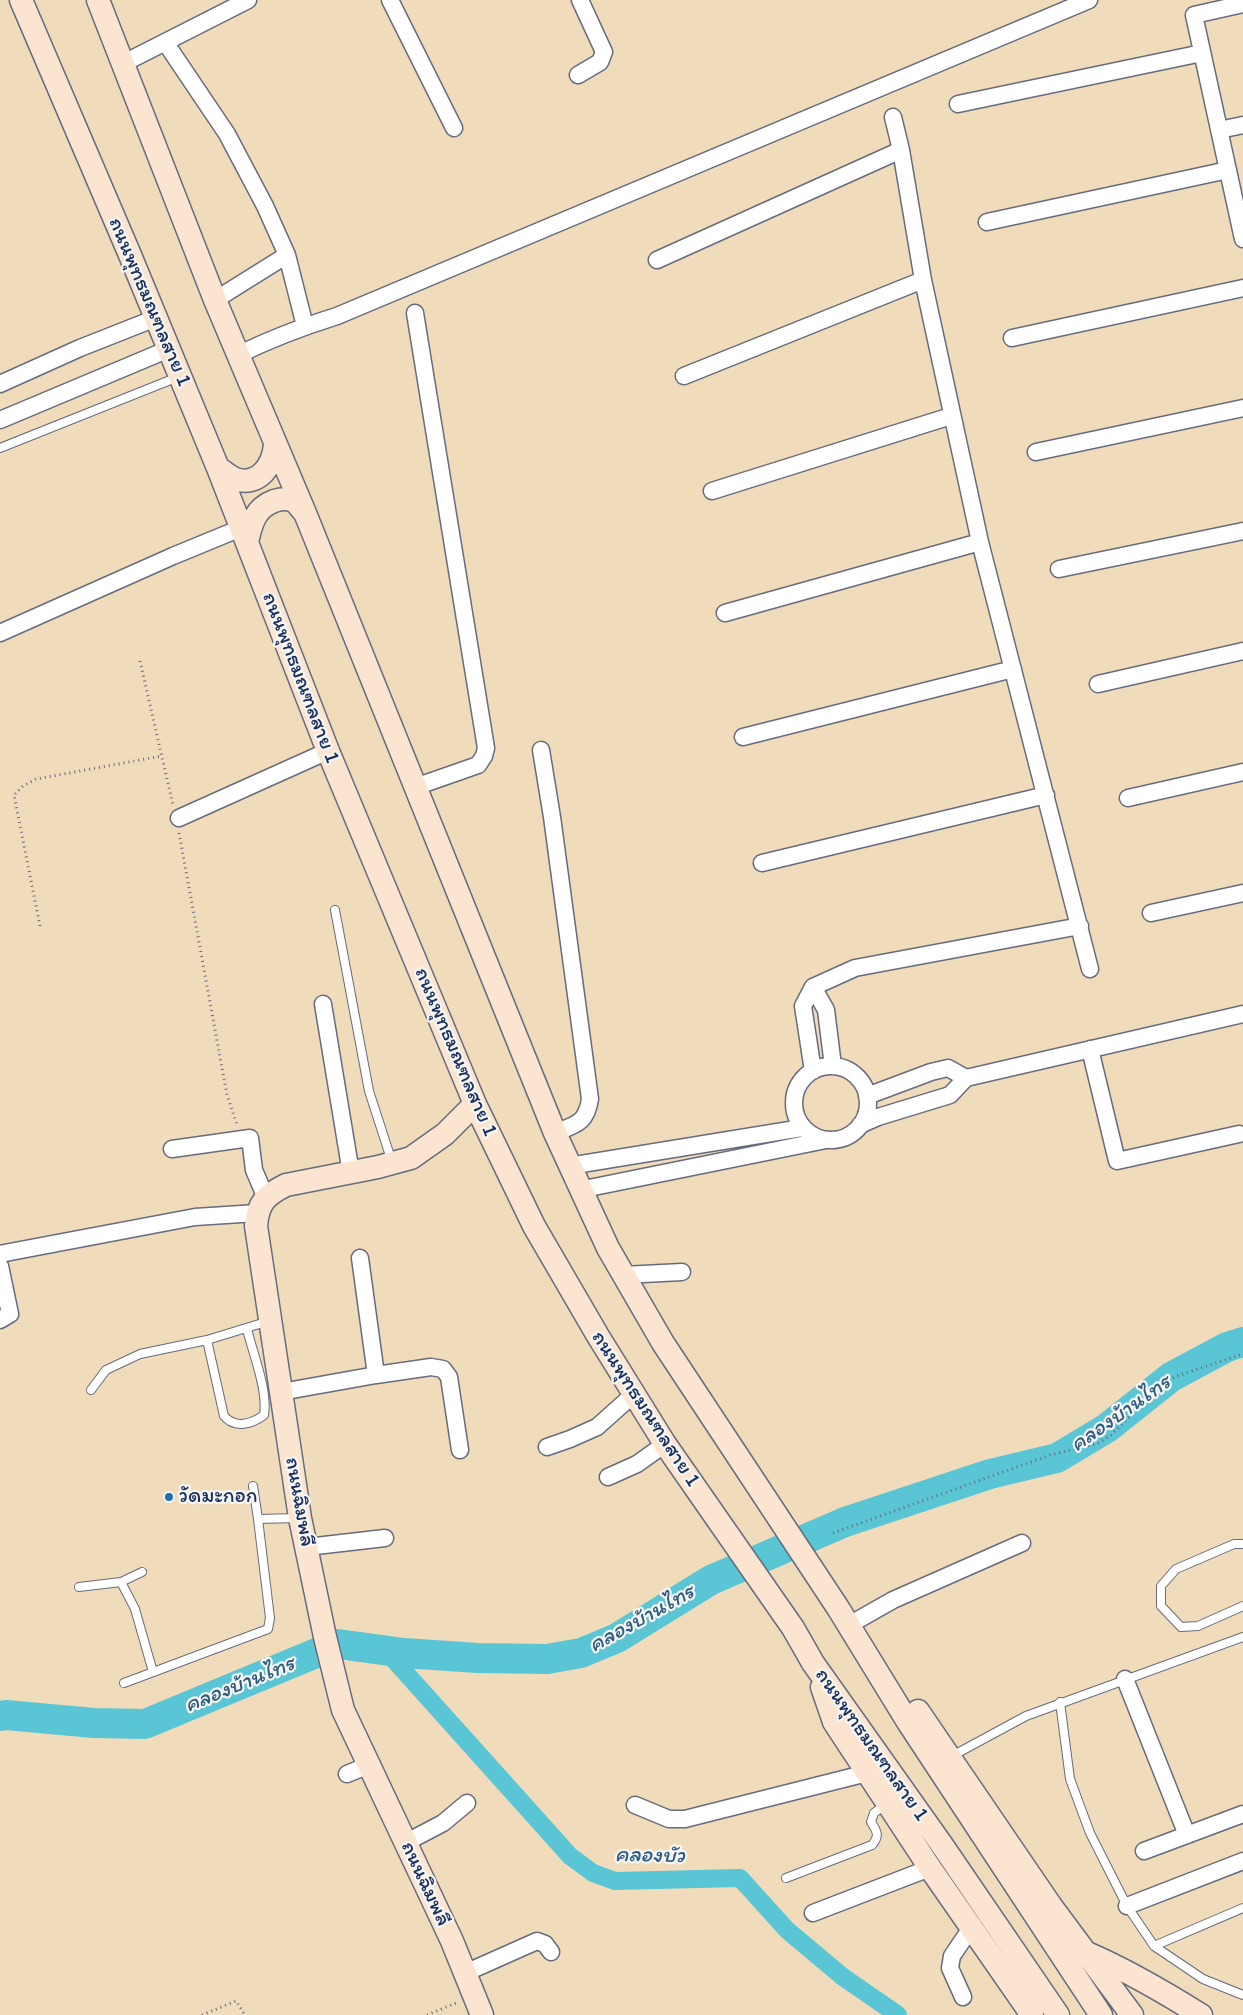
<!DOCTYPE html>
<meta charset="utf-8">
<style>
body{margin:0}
canvas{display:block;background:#f0dbba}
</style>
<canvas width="1243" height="2015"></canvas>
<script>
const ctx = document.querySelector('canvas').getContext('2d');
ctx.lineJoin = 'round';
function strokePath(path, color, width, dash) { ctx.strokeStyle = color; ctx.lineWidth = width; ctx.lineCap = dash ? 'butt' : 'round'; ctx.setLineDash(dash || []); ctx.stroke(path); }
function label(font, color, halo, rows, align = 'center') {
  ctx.font = font + ' Itim,"Playpen Sans Thai",sans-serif'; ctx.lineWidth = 4.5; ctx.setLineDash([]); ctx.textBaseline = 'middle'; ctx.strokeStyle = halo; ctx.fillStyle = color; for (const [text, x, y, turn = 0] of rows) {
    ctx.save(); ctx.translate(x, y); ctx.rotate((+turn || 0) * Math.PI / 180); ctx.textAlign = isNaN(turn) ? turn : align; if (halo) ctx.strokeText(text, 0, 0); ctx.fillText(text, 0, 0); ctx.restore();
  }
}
strokePath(new Path2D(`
 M386,1651L570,1856L593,1873L615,1881L740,1878L787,1930L843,1977L898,2015`), '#5ac5d5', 18);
strokePath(new Path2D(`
 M0,1716L6,1715L94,1723L145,1724L338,1644L404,1653L478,1658L547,1659L581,1653L617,1638L711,1580L845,1522L990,1474L1057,1458L1107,1428L1171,1377L1227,1347L1243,1342`), '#5ac5d5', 30);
const lane = new Path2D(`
 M0,448L178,377
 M335,910L369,1091L392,1162
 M207,1340L224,1416C235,1429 252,1424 264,1415C268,1390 253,1354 247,1329
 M91,1390L106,1370L140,1354L207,1340L269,1321
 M253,1486L258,1519
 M1243,1544H1234L1176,1569L1161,1586V1606L1181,1627L1198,1626L1243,1606
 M121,1582L142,1572
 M79,1587L121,1582L135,1609L153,1672
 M124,1683L268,1629L270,1618L258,1519L298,1518
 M1060,1702L1070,1779L1090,1833L1127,1906L1154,1946L1203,1979L1243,1995
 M952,1756L1026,1716L1243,1637
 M786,1878L872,1845C880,1836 877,1831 871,1822L874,1813L885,1805
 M1154,1946L1243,1908`);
const street = new Path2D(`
 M390,0L454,128
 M1243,4L1194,15L1243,239
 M165,42L227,134L265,206L287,255L305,326
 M124,63L248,0
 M578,75L600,62L604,52L580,0
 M958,104L1202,53
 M893,117L901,150L923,280L980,542L1090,969
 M1219,130L1243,125
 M987,222L1228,170
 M657,260L901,150
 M215,300L287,255
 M415,313L486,748L484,756L478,765L415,787
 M1012,338L1243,288
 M238,355C270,339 302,327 337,316L1089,0
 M684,376L923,280
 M0,384L80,348L156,318
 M0,420L169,349
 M1036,452L1243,408
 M712,491L951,416
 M1059,569L1243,531
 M725,613L980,542
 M0,633L173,556L241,528
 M1098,684L1243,651
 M743,737L1013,669
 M541,750L552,817L590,1099C586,1124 576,1124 555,1133
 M1128,798L1243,772
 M179,818L328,751
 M762,863L1046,795
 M1151,913L1243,893
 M813,987L855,968L1080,926
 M323,1004L351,1173
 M1090,1049L1117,1161L1239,1134
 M794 1103a37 37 0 1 1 74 0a37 37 0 1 1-74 0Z
 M813,1071L803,1006L813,987L826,1010L833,1066
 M966,1078L1243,1014
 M860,1125L878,1117L950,1095L966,1078L948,1068L931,1072L867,1096
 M172,1149L250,1138L254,1170L266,1198
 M569,1166L802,1128
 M579,1190L826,1140
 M0,1254L195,1217L257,1213
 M360,1258L376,1375
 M0,1266L10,1314L0,1320
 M623,1275L682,1272
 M281,1392L376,1375L431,1367L443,1369L449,1377L460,1450
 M547,1447L570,1439L597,1427L634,1394
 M608,1477L637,1464L665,1444
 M307,1547L385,1538
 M849,1625L893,1600L1022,1543
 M1125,1679L1187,1835
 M347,1774L369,1765
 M635,1805L669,1819H685L867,1773
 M405,1843L443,1823L467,1803
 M1144,1851L1243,1814
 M1127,1906L1243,1861
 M813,1913L930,1868
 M465,1973L537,1941L545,1944L551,1952
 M963,1997L950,1968L952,1956L971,1928`);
const secondary = new Path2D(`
 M21,0L130,255L218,468L328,751L475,1104L534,1226L598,1336L665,1444L793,1628L813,1663L942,1845L1058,2015
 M98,0L215,300L305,513L555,1133L608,1248L663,1343L838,1608L908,1722L1101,2015
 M218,468C223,471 229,476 235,479C259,487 273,465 275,445
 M247,542C251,524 255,508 274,501C280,499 288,498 294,501C298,504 301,509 305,513
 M475,1104L445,1134L411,1158L378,1167L286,1185C266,1195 258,1202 256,1226L300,1518L325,1637L343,1710L452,1941L482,2015
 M822,1687L834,1722L930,1868L1032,2015
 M918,1711L1051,1906L1132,2015
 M1087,1953C1127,1970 1164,1992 1201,2015`);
strokePath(lane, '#666b7e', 10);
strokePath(street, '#666b7e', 19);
strokePath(secondary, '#666b7e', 25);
strokePath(new Path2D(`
 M140,661L173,805
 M179,833L227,1095L237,1125
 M40,926L14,795L23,786L36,779L162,756
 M833,1533L1050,1455L1099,1443L1111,1435L1165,1382L1177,1376L1243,1354
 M202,2015L236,2001L245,2015
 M427,2015L456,2003`), '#666b7e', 3, [1, 4]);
strokePath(lane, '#fff', 8);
strokePath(street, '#fff', 16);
strokePath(secondary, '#fce5d0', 22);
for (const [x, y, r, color] of [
 [169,1497,5,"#1f6fb2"]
]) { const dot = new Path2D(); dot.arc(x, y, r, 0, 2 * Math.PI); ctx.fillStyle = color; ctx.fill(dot); strokePath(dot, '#f6f6f2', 2); }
label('21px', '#1b2f5e', '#f6f6f2', [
 ["ถนนพุทธมณฑลสาย 1",149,302,67],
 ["ถนนพุทธมณฑลสาย 1",300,678,69],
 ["ถนนพุทธมณฑลสาย 1",455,1052,67],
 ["ถนนพุทธมณฑลสาย 1",645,1409,57],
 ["ถนนฉิมพลี",299,1502,80],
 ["ถนนพุทธมณฑลสาย 1",871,1745,55],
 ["ถนนฉิมพลี",425,1884,65]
]);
label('21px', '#1b2f5e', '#f6f6f2', [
 ["วัดมะกอก",179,1497]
], 'left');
label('italic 22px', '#2e5c82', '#f6f6f2', [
 ["คลองบ้านไทร",1121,1414,-35],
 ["คลองบ้านไทร",642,1619,-29],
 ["คลองบ้านไทร",240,1685,-22],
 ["คลองบัว",650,1856,1]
]);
</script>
